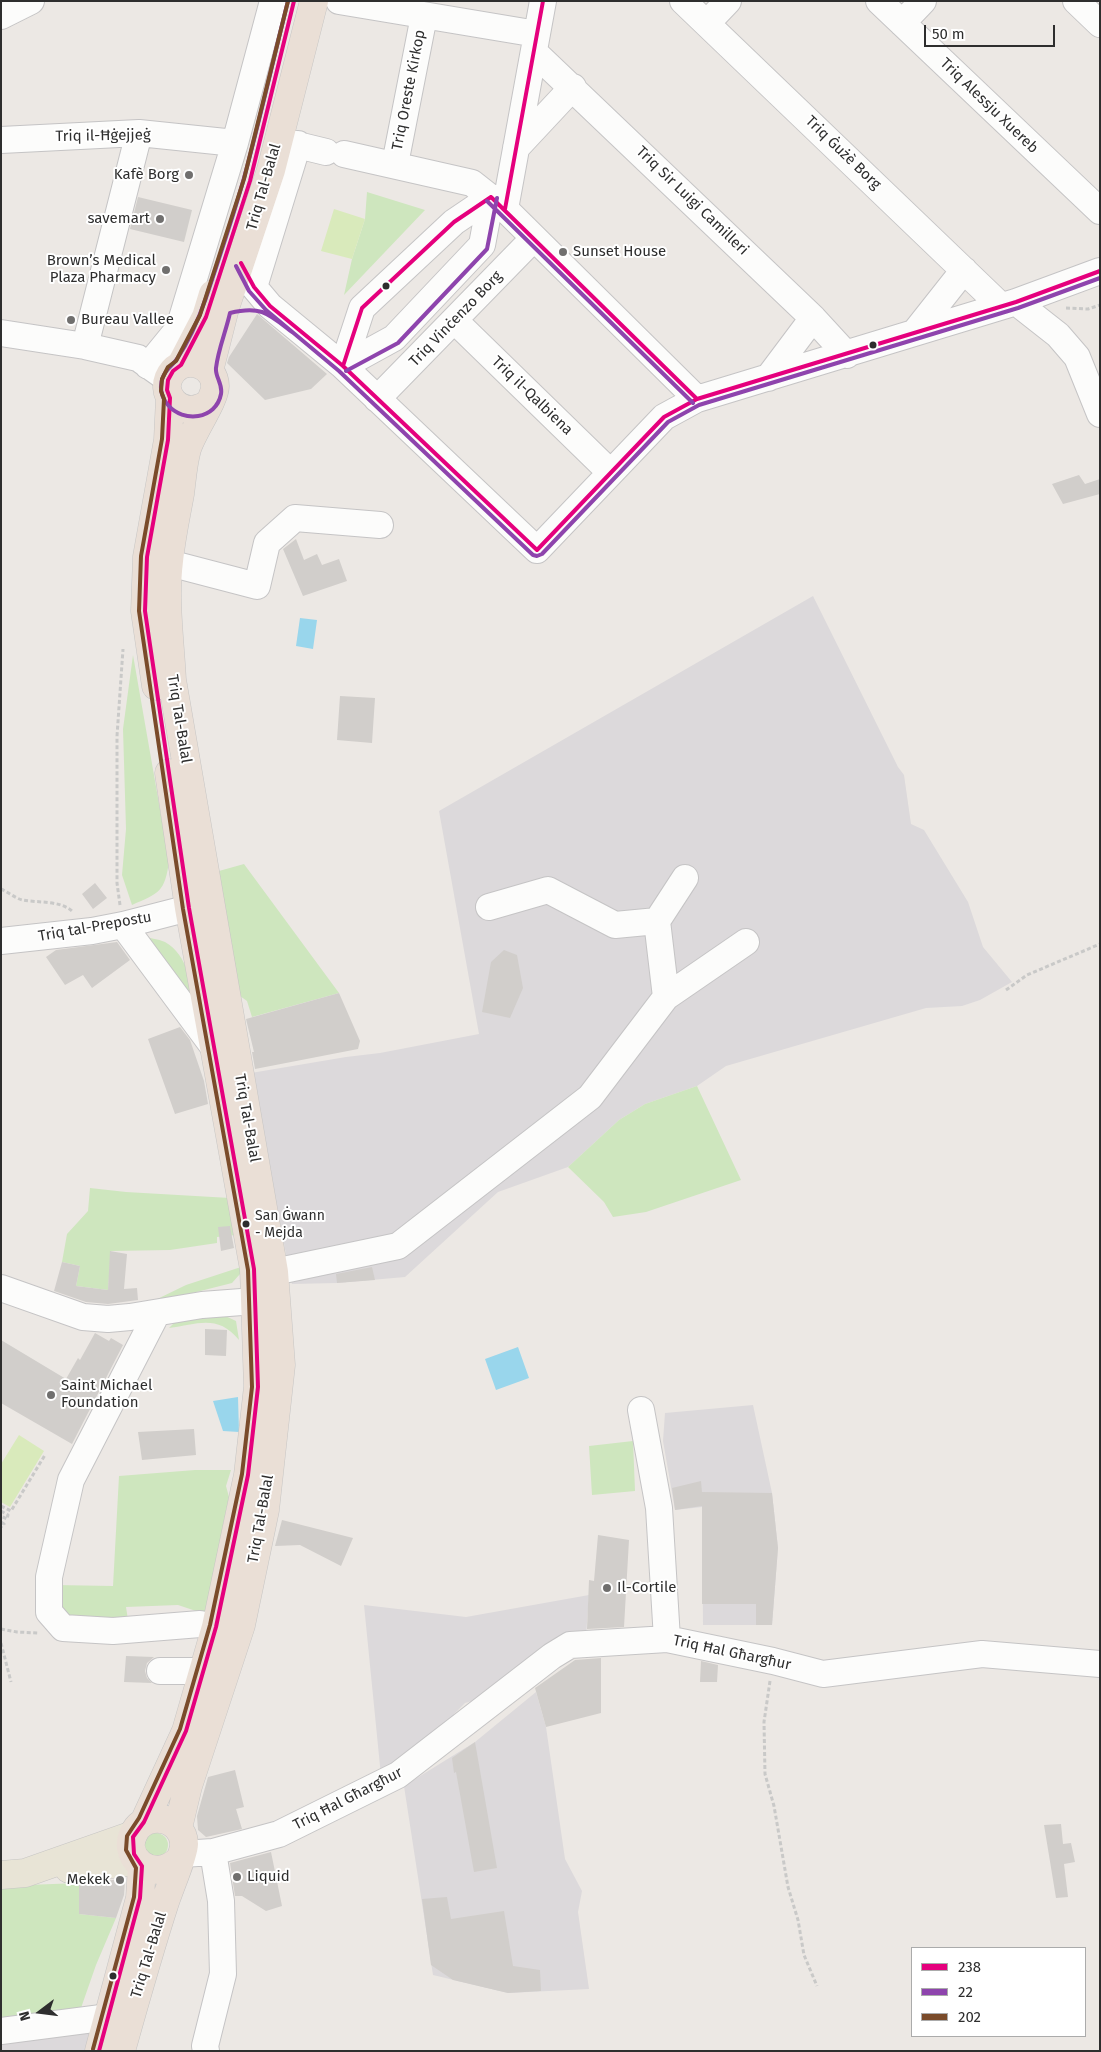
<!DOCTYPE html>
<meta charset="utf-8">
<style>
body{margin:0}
#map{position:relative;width:1101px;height:2052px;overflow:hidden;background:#ece8e4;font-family:"Fira Sans",sans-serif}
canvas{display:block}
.frame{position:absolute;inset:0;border:2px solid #2e2e2e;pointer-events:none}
.legend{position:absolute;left:911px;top:1947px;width:175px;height:90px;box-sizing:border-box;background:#fff;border:1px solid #ababab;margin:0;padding:6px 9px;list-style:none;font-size:15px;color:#2e2e2e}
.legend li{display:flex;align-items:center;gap:10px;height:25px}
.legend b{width:25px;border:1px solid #ababab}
.north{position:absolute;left:15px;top:1987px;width:50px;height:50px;-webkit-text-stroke:4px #fff;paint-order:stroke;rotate:255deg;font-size:14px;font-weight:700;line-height:20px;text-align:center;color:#2e2e2e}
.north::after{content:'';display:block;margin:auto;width:18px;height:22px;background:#2e2e2e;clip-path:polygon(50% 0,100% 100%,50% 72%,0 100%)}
.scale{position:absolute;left:924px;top:25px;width:131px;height:22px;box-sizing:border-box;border:2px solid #2e2e2e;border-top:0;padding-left:6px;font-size:15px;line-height:18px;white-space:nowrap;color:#2e2e2e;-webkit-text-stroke:4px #fff;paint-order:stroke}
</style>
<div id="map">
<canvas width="1101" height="2052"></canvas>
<div class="frame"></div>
<ul class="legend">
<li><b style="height:6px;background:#e5007d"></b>238</li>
<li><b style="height:6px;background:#8e44ad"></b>22</li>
<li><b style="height:6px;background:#7a4b2a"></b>202</li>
</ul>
<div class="north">N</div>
<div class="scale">50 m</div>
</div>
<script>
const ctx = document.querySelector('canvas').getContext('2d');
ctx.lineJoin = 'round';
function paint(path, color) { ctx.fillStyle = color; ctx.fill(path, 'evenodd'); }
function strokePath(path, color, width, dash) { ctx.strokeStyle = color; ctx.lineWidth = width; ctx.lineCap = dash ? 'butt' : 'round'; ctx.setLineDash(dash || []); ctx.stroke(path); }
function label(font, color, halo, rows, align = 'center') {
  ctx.font = font + ' "Fira Sans",sans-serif'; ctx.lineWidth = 4; ctx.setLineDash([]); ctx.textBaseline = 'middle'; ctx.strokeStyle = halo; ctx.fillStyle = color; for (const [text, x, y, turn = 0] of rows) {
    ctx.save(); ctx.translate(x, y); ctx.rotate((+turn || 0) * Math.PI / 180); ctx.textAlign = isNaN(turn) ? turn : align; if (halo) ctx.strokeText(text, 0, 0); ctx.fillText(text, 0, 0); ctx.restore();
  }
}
paint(new Path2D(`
 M813,596L898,767L904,775L911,824L924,830L968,902L983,947L1012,982L980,1000L962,1006L926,1008L726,1066L697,1086L645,1104L619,1120L568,1167L498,1192L405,1277L337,1283L292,1284L287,1270L286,1254L251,1073L346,1057L380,1053L479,1034L439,811Z
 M753,1405L772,1493L778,1548L772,1625H703L702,1507L675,1510L663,1441L665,1413Z
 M589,1595L586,1636L548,1645L472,1701L465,1703L454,1714L453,1722L381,1776L364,1605L466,1617Z
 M536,1692L546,1727L565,1859L582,1891L578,1912L589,1989L508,1993L433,1975L404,1786L475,1742Z
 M96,2016L88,2051H1V2020Z`), '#dcd9db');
paint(new Path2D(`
 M367,192L425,210L344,295L352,259L365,219Z
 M133,655L169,861C165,892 159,893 132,905L122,875L126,829L123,729Z
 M244,864L339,993L252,1017L247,1001L240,996L219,871Z
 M142,936C149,938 158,939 165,942C189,956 190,983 195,1007Z
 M697,1086L741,1180L646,1212L613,1217L604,1202L568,1167L619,1120L645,1104Z
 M90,1188L126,1192L230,1198L236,1235L217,1237V1243L170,1250L111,1251L108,1290L76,1286L80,1266L62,1262L67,1234L88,1211Z
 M241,1267L240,1274L232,1283L145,1305L186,1285Z
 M217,1312L236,1321L239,1340C218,1314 198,1324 169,1328L175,1322Z
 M633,1441L635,1491L592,1495L589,1446Z
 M195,1470H231L226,1486L229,1497L205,1614L178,1605L126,1607L129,1626H66L55,1585L113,1586L119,1476Z
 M144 1845a12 12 0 1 1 24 0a12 12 0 1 1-24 0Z
 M79,1883V1914L116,1918L96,1965L81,2008L1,2020V1886Z`), '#cee6be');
paint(new Path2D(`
 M334,209L365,219L352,259L321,251Z
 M19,1435L44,1451L10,1507L1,1502V1464Z`), '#d9eabb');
paint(new Path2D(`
 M300,618L317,620L313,649L296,646Z
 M518,1347L529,1378L496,1390L485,1359Z
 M238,1397L239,1432L223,1431L213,1401Z`), '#99d6ec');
paint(new Path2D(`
 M138,197L192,210L184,242L130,229Z
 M257,314L327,374L311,389L265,400L227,363L229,357Z
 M1079,475L1085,484L1100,479V494L1063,504L1052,484Z
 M296,539L304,560L317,554L322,565L339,559L347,581L303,596L283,549Z
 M340,696L375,698L372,743L337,740Z
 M95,883L107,898L93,909L82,894Z
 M117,942L130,960L92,988L83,975L65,985L46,957L56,950Z
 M504,950L517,955L523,988L510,1018L482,1012L491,962Z
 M339,993L360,1041L358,1049L255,1069L252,1052H254L246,1019Z
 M180,1027L190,1040L204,1081L208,1104L175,1114L148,1039Z
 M230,1226L234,1248L221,1251L218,1227Z
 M110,1251L127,1254L124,1289L137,1288L138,1300L108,1304L86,1302L54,1291L62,1262L80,1266L76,1286L108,1290Z
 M372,1267L375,1280L337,1283L336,1274Z
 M205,1329L227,1330L226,1356L205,1355Z
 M95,1333L109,1341L111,1338L123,1345L72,1444L1,1403V1340L66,1379L78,1358L80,1360Z
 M194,1429L196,1455L142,1460L138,1432Z
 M701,1481L702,1492L772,1493L778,1548L772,1625H756V1604H702V1506L675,1510L672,1488Z
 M282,1520L353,1538L341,1566L300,1545L275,1546Z
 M598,1535L629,1540L624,1627L587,1629L589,1580L594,1581Z
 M126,1656L154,1657L147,1663L145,1671L147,1678L152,1683L124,1682Z
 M601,1658V1713L546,1727L535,1688L575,1660Z
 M701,1661L718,1665L717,1682H700Z
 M475,1742L497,1868L474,1872L456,1772L454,1773L452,1758Z
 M235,1770L244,1807L236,1809L242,1829L206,1837L198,1830L197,1816L208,1777Z
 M1061,1824L1063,1844L1071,1843L1075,1862L1064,1864L1068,1897L1056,1898L1044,1825Z
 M271,1852L282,1906L266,1911L242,1896H235L230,1863Z
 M121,1879L125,1881L124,1895L116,1918L79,1914V1884Z
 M447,1897L451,1919L504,1911L513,1966L540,1970L541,1991L508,1993L453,1980L431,1965L422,1899Z`), '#d1cecb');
const minor = new Path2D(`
 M339,1L537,34
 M683,1L1001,306
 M879,1L1100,211
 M1076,1L1100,24
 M1,16L31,1
 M707,23L728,1
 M902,23L923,1
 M534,52L813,318L847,355
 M1,140L139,133L235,143
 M281,141L326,152
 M516,148L573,87
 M344,154L472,183L505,209L697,399
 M395,164L424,16
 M505,209L543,1
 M241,263L254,287L270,306L343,366L537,550L664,417L697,399L1016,302L1100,271
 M254,287L298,144
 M1016,302L1058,335L1077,357L1100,414
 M454,320L610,472
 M915,332L964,270
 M1,333L85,346L138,358L162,375
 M85,346L139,133
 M148,366L179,328L235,143L273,1
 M343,366L394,338L482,245L491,197
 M343,366L362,308L454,222L491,197
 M768,378L813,318
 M377,399L534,238
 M169,563L257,586L267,543L295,518L380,525
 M489,907L548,890L615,925L657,921
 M123,925L215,1049
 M1,941L92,931L123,925L189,908
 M666,997L657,921L685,878
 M274,1272L398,1246L590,1097L666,997L746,942
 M1,1288L83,1317L108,1319L130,1317L202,1305L255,1301
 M157,1313L71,1480L49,1577V1612L63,1628L113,1631L200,1624L216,1627
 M641,1410L659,1508L667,1639
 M160,1671H204
 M182,1854L213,1852L279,1834L398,1775L552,1656L570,1645L667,1639L773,1661L823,1674L982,1654L1100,1664
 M1,2031L109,2017
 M206,2051L205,2046L223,1974L221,1901L213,1852`);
const major = new Path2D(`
 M69,1869L137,1861
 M1,1875L25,1873L133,1835`);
const highway = new Path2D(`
 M181,365L206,317L213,294
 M209,371L225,308L271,170L314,1
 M156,686L145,611L147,557L168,440L170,398
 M144,1822L186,1731L216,1627L248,1475L258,1387L254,1269L189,908L169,773
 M178,1828L188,1786L241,1625L265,1510L281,1365L274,1272L172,680C170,641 164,600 169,561C171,539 176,516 180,494C182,479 183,463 187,449C192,432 215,400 215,386C215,365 187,355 173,371C155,392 181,422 208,404
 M99,2051L140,1898L142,1866
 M121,2051C135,2001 149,1951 165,1902C169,1889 184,1855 184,1844C184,1831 173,1820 161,1819C152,1818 143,1821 137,1828C116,1855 153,1886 179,1860`);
strokePath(minor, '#c5c4c5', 28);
strokePath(major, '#c6c5c4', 29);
strokePath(highway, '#c6c5c4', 29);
strokePath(new Path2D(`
 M1066,308L1088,309L1100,305
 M1,889C8,892 15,898 22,900C38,903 61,900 73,912
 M120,905L117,883V736L123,649
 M1006,990L1027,975L1100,944
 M1,1506L11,1511L45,1455
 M1,1511L8,1515L7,1519L1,1516
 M1,1522L4,1524L1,1527
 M1,1629L17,1632L38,1633
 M1,1643L11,1682
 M770,1681L764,1722L765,1774L774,1806L788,1887L798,1920L804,1955L817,1986`), '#c9c9c8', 3, [4, 2.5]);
strokePath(minor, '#fcfcfb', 26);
strokePath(major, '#e8e4d6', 28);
strokePath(highway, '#eadfd6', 28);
strokePath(new Path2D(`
 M491,197L697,399
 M505,209L543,1
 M241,263L254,287L270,306L343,366L537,550
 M343,366L362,308L454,222L491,197
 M537,550L664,417L697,399L1016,302L1100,271
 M99,2051L140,1898L142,1866L134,1854L133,1837L144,1822L186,1731L216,1627L248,1475L258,1387L254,1269L189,908L145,611L147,557L168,440L170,398L167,390L168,380L173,371L181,365L206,317L250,181L294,1`), '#e5007d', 4);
strokePath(new Path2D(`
 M288,1C273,60 260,120 244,178C233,218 219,258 206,298C199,318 189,341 177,359C172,366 166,369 163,377C159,386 161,397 168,405C183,423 216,420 221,394C223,384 215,377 216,368C218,350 226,331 230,313C261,305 269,314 292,332
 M487,201L693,403
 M236,266L249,291L266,310L339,371L533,555L537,556L542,554L668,422L699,405L1018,308L1100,278
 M346,371L398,343L487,249L497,198`), '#8e44ad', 4);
strokePath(new Path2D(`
 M93,2049L134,1897L136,1868L126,1850L127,1836L139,1818L180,1729L210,1625L242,1474L252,1387L248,1270L183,909L139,611L141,556L162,439L164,399L161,391L162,379L168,367L176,361L200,315L244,179L288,1`), '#7a4b2a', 4);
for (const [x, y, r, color] of [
 [189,175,5,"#706f6e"],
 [160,219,5,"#706f6e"],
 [563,252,5,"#706f6e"],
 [166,270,5,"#706f6e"],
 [386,286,4.5,"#2e2e2e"],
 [71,320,5,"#706f6e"],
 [873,345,4.5,"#2e2e2e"],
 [246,1224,4.5,"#2e2e2e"],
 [51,1395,5,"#706f6e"],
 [607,1588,5,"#706f6e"],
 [237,1877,5,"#706f6e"],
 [120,1880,5,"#706f6e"],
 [113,1976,4.5,"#2e2e2e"]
]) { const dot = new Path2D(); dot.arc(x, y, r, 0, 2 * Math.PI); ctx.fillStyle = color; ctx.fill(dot); strokePath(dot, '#fff', 2); }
label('14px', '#2e2e2e', '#fff', [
 ["San Ġwann",255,1216],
 ["- Mejda",255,1233]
], 'left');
label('15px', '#2e2e2e', '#fff', [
 ["Triq Oreste Kirkop",409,90,-79],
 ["Triq Alessju Xuereb",989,106,44],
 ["Triq il-Ħġejjeġ",103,136,-1],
 ["Triq Ġużè Borg",843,153,44],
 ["Triq Tal-Balal",264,187,-74],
 ["Triq Sir Luigi Camilleri",692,201,44],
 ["Triq Vinċenzo Borg",456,319,-46],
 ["Triq il-Qalbiena",532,396,44],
 ["Triq Tal-Balal",179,719,81],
 ["Triq tal-Prepostu",95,927,-10],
 ["Triq Tal-Balal",247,1118,80],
 ["Triq Tal-Balal",261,1519,-80],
 ["Triq Ħal Għargħur",732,1653,12],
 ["Triq Ħal Għargħur",348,1799,-27],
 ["Triq Tal-Balal",149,1955,-73]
]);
label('15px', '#2e2e2e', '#fff', [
 ["Kafè Borg",179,175,"right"],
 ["savemart",150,219,"right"],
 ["Sunset House",573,252],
 ["Brown’s Medical",156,261,"right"],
 ["Plaza Pharmacy",156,278,"right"],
 ["Bureau Vallee",81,320],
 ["Saint Michael",61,1386],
 ["Foundation",61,1403],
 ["Il-Cortile",617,1588],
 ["Liquid",247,1877],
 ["Mekek",110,1880,"right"]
], 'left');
</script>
